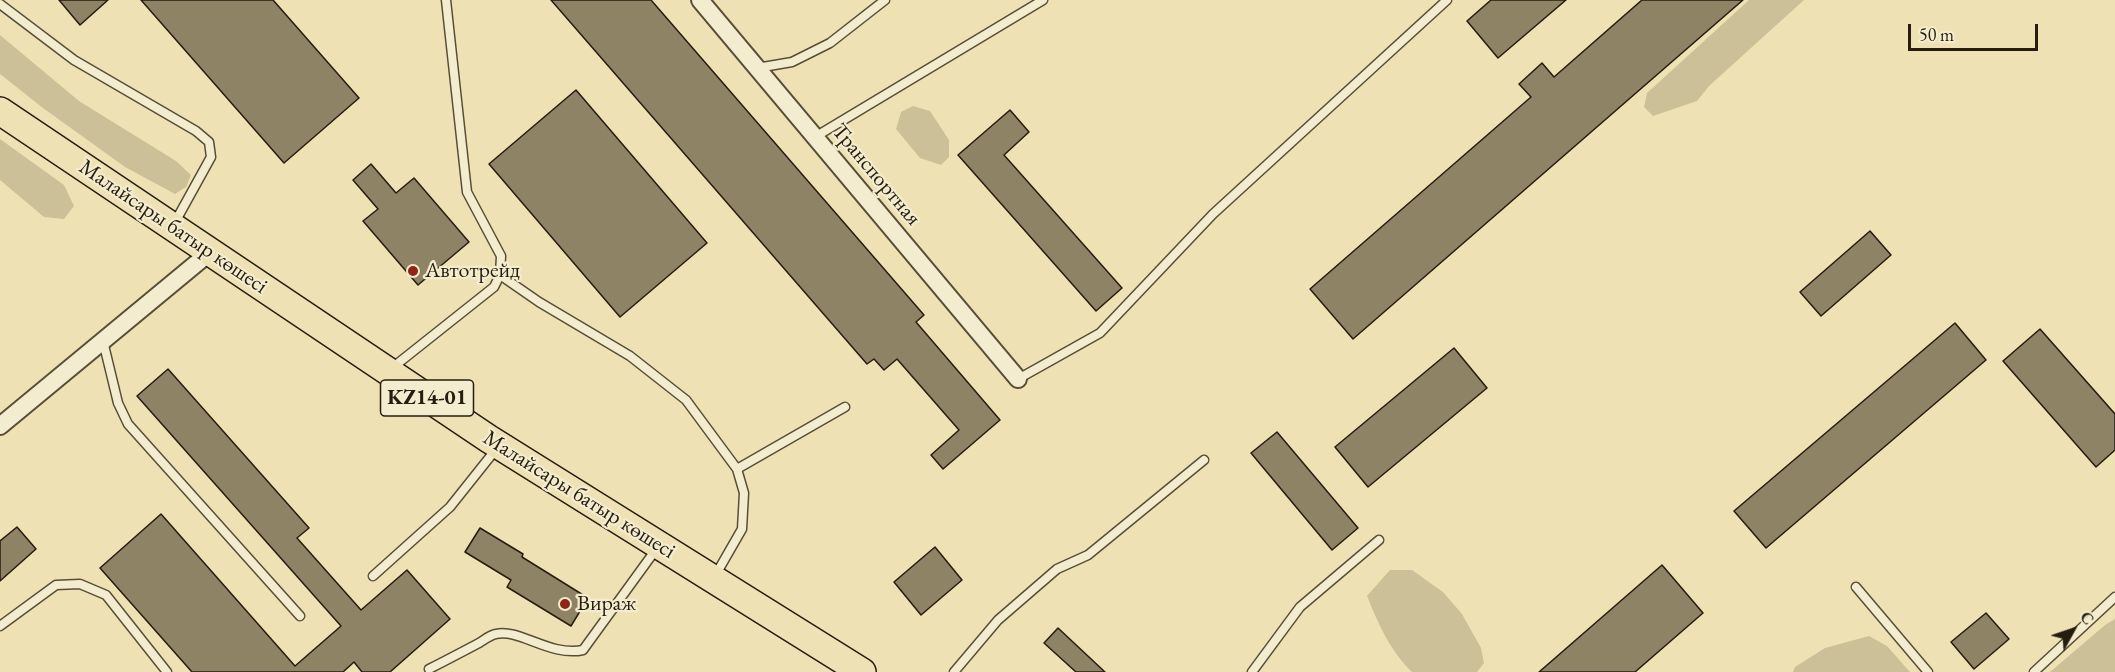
<!DOCTYPE html>
<meta charset="utf-8">
<style>
body{margin:0}
#map{position:relative;width:2115px;height:672px;overflow:hidden;background:#eee2b4;font-family:"EB Garamond",serif}
canvas{display:block}
.north{position:absolute;left:2043px;top:600px;width:60px;height:60px;-webkit-text-stroke:4px #f4ecce;paint-order:stroke;rotate:50deg;font-size:16px;font-weight:700;line-height:24px;text-align:center;color:#261c0f}
.north::after{content:'';display:block;margin:auto;width:21px;height:27px;background:#261c0f;clip-path:polygon(50% 0,100% 100%,50% 72%,0 100%)}
.scale{position:absolute;left:1908px;top:24px;width:130px;height:27px;box-sizing:border-box;border:3px solid #261c0f;border-top:0;padding-left:8px;font-size:18px;line-height:21px;white-space:nowrap;color:#261c0f;-webkit-text-stroke:4px #f4ecce;paint-order:stroke}
</style>
<div id="map">
<canvas width="2115" height="672"></canvas>
<div class="north">С</div>
<div class="scale">50 m</div>
</div>
<script>
const ctx = document.querySelector('canvas').getContext('2d');
ctx.lineJoin = 'round';
function paint(path, color) { ctx.fillStyle = color; ctx.fill(path, 'evenodd'); }
function strokePath(path, color, width, dash) { ctx.strokeStyle = color; ctx.lineWidth = width; ctx.lineCap = dash ? 'butt' : 'round'; ctx.setLineDash(dash || []); ctx.stroke(path); }
function label(font, color, halo, rows, align = 'center') {
  ctx.font = font + ' "EB Garamond",serif'; ctx.lineWidth = 4.5; ctx.setLineDash([]); ctx.textBaseline = 'middle'; ctx.strokeStyle = halo; ctx.fillStyle = color; for (const [text, x, y, turn = 0] of rows) {
    ctx.save(); ctx.translate(x, y); ctx.rotate((+turn || 0) * Math.PI / 180); ctx.textAlign = isNaN(turn) ? turn : align; if (halo) ctx.strokeText(text, 0, 0); ctx.fillText(text, 0, 0); ctx.restore();
  }
}
paint(new Path2D(`
 M1749,0H1804L1709,86L1697,101L1653,116L1644,107L1647,93Z
 M0,35L79,101L176,161L191,175L186,187L175,194L125,167L43,108L0,74Z
 M913,106L930,111L949,140V157L941,165L920,158L896,129L901,112Z
 M0,139L64,185L74,206L64,219L44,217L0,180Z
 M1390,570H1412L1443,592L1462,614L1481,648L1484,663L1477,672H1412C1390,651 1378,623 1367,596Z
 M2115,619V672H2050L2105,625Z
 M1869,636L1887,646L1910,672H1793L1795,667L1825,648Z`), '#ccc098');
const building = new Path2D(`
 M59,0H108L80,25Z
 M141,0H273L359,98L284,163Z
 M551,0H651L924,315L916,322L1000,420L943,469L931,455L959,430L897,359L884,370L874,359L867,364Z
 M1491,0H1566L1498,58L1467,21Z
 M1642,0H1743L1353,339L1310,289L1531,97L1519,84L1542,63L1554,77Z
 M576,90L707,243L620,317L489,164Z
 M1010,110L1029,132L1004,155L1122,288L1096,311L958,155Z
 M371,164L396,193L414,178L469,242L418,285L363,221L378,209L353,180Z
 M1870,231L1891,255L1821,316L1800,292Z
 M1955,323L1986,360L1766,548L1734,511Z
 M2040,329L2115,414V450L2096,467L2003,361Z
 M1454,348L1487,388L1368,487L1335,447Z
 M168,369L309,528L297,538L361,610L407,570L450,619L390,672H362L354,662L343,672H192L100,568L161,514L295,666L341,626L137,396Z
 M1277,432L1358,528L1332,550L1251,453Z
 M17,527L36,549L0,581V541Z
 M480,528L523,554L522,557L588,598L571,626L507,587L511,580L465,552Z
 M935,547L962,580L921,615L894,582Z
 M1662,565L1703,613L1635,672H1539Z
 M1986,613L2009,639L1974,669L1951,642Z
 M1058,628L1105,672H1076L1044,643Z`);
paint(building, '#8e8365');
strokePath(building, '#261c0f', 1.5);
const service = new Path2D(`
 M0,4L74,60L196,131L209,142L211,157L174,224
 M757,68L792,62L830,43L885,0
 M815,137L1043,0
 M500,275L539,302L630,356L686,400L737,469L744,493L742,529L715,576
 M103,341L118,403L128,424L300,616
 M392,368L494,287L500,275L501,256L467,192L446,0
 M1018,379L1100,333L1213,214L1447,0
 M737,469L845,407
 M373,576L450,507L497,448
 M1856,587L1928,672
 M0,626L56,585L80,584L106,595L167,672
 M429,669C445,661 462,652 479,643C484,640 490,635 496,634C519,628 550,657 583,650L657,548
 M954,672L998,620L1057,569L1088,555L1204,460
 M1252,672L1300,607L1379,540
 M2034,672L2115,597`);
const minor = new Path2D(`
 M700,0L1018,379
 M0,426L209,253`);
const trunk = new Path2D(`
 M0,111L489,439L862,672`);
strokePath(service, '#584e38', 11);
strokePath(minor, '#584e38', 20);
strokePath(trunk, '#261c0f', 30);
strokePath(service, '#f4ecce', 8);
strokePath(minor, '#f4ecce', 16);
strokePath(trunk, '#eee2b4', 27);
for (const [x, y, r, color] of [
 [413,271,6,"#8f2418"],
 [565,604,6,"#8f2418"]
]) { const dot = new Path2D(); dot.arc(x, y, r, 0, 2 * Math.PI); ctx.fillStyle = color; ctx.fill(dot); strokePath(dot, '#f4ecce', 2); }
for (const [x, y, w] of [
 [427,398,93]
]) { const box = new Path2D(); box.roundRect(x - w / 2, y - 18, w, 36, 4.5); ctx.fillStyle = '#f4ecce'; ctx.fill(box); strokePath(box, '#261c0f', 1.5); }
label('bold 21px', '#261c0f', null, [
 ["KZ14-01",427,398]
]);
label('22px', '#261c0f', '#f4ecce', [
 ["Транспортная",876,175,50],
 ["Малайсары батыр көшесі",173,227,34],
 ["Малайсары батыр көшесі",579,495,32]
]);
label('22px', '#261c0f', '#f4ecce', [
 ["Автотрейд",425,271],
 ["Вираж",577,604]
], 'left');
</script>
